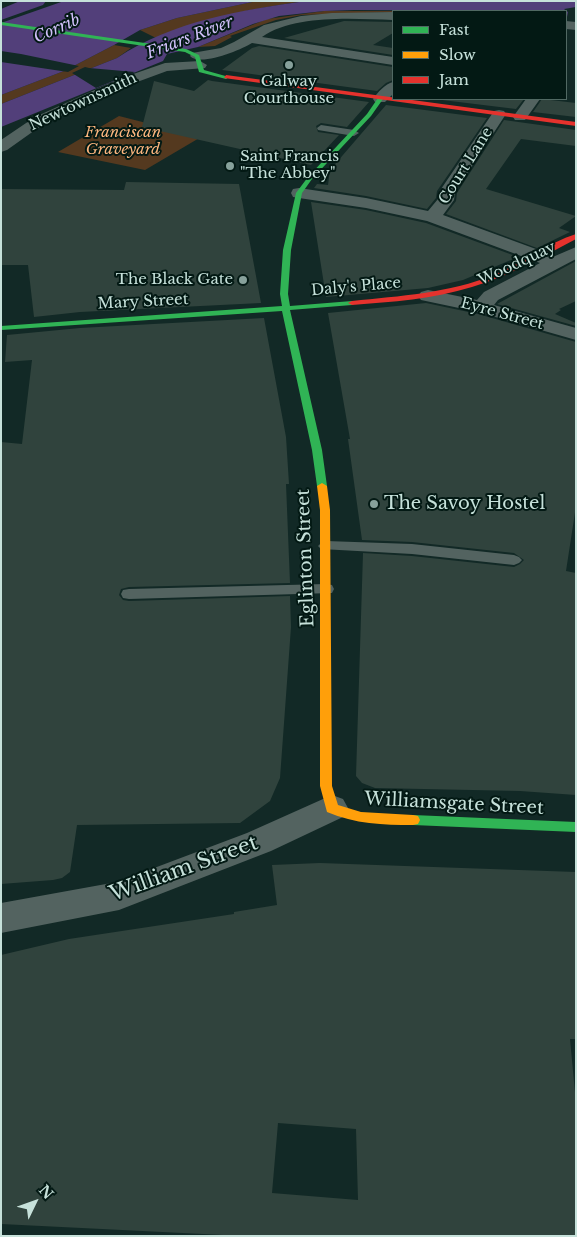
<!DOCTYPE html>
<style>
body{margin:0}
#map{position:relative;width:577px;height:1237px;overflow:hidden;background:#122926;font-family:"Libre Baskerville",serif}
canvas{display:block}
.frame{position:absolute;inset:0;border:2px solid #c6e1da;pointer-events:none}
.legend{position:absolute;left:392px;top:10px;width:175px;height:90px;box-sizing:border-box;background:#031914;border:1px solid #516963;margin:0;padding:6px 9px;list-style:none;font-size:15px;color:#c6e1da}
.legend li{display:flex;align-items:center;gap:10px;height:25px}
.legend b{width:25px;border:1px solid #516963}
.north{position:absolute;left:10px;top:1177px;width:50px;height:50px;-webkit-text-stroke:4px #031914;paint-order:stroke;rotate:48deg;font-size:14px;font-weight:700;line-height:20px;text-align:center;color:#c6e1da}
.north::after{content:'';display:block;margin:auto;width:18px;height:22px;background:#c6e1da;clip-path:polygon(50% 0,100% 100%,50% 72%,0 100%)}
</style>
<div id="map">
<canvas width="577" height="1237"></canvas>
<div class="frame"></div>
<ul class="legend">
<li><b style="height:6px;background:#30b455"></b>Fast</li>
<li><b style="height:6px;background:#ff9f0a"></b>Slow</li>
<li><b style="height:6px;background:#e5322d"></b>Jam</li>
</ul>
<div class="north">N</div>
</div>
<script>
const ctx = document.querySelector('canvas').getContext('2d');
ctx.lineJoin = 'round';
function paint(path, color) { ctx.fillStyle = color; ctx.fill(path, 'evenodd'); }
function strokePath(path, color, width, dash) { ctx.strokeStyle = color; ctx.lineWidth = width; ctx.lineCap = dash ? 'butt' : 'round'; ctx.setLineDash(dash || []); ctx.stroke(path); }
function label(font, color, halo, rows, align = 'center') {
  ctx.font = font + ' "Libre Baskerville",serif'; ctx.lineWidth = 4; ctx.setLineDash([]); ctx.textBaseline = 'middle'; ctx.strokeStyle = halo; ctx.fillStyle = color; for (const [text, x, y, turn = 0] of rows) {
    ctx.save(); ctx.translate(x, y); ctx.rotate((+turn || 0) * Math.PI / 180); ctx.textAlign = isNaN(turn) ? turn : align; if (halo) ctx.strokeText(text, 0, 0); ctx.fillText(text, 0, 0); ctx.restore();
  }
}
paint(new Path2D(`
 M257,1H306C254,8 204,18 156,38L140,30L177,18Z
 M324,11H423L302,15L276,20L230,36L232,37L215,46L198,47L267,19Z
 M114,45L131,48L117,58L1,104V95L64,71Z
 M119,116L201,137L145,170L58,152Z`), '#54391f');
paint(new Path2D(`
 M64,1H257L177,18L140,30L114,45L64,71L1,95V23Z
 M306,1H576V7L564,9L568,12L567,17L566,11L354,10L324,11L279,16L253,24L198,47L167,54L163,61L1,127V104L117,58C173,21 241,10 306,1Z`), '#523f7a');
paint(new Path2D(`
 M1,51L21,54L79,66L68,72L1,62Z
 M85,67L89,68L135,72L96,88L72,73Z`), '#122926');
paint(new Path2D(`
 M20,1H46L43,5L1,20V9Z`), '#523f7a');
paint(new Path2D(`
 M344,21L393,22V33L373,45L393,48V55L284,38Z
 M259,46L393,67V80L386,83L377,91L222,70L252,48Z
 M208,80L212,81L369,102L347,127L321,123L316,126L318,132L339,135L311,165L142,127L154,81L194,91Z
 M434,99H524L516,109Z
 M542,99L576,103V117L533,112Z
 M386,105L487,118L437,191L436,198L427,209L366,196L314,188L317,184L328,185L330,170Z
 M504,120L576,130V146L521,139L486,189L576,216L559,228L570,232L537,248L446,214L456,201L457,193Z
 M126,182L239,184L261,303L80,312L34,317L28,265H1V189L124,190Z
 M311,202L366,210L426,223L518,257L463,280L428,288L326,297Z
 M576,261V301L559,309L561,310L555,314L576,323V326L497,304Z
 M426,303L478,314L576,342V506L566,571L576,573V795L520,791L375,788L362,783L356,776L363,553L412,556L514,567L520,564L524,560L514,553L412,542L362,540L348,439H350L328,313Z
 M264,318L286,437L289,484H286L290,583L129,587L121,589L119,595L123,600L129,601L290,596L291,627L280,778L270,801L240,823L77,825L70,872L62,878L53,880L1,884V442L22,444L32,360L5,362L7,335L80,328Z
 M320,863L576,872V1039H570L576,1103V1236H243L1,1224V955L69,939L234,914V912L277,905L272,865ZM278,1123L356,1129L358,1200L272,1193Z`), '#30433d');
paint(new Path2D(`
 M321,125L354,130L359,133L354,136L318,130L317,128Z
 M326,541L412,544L514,555L519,557L522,560L519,563L514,565L412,554L321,549L318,546L321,543Z
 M326,584L332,585L334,589L332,593L129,599L123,598L121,594L123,590L129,589Z`), '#536360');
paint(new Path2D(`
 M393,12V20C354,19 295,14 262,37L393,57V65L252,43C241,50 200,67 190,56L192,53L221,48L234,42L264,25L301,16L332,13Z
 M566,21L576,22V30L566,29Z
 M200,61L207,65L205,68L167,71L129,85L45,123L7,150L1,152V140L35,117L119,79L165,63Z
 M393,82V94L385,102H375L373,99C378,92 385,84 393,82Z
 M526,99H540L525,120H515L513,117Z
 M499,110L504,111L506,114L455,192L454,200L443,215L555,256L576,247V259L498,300L494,305L576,328V340L478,312L421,300L418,296L421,292L428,290L477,300L484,292L540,263L427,221L366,208L299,198L293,197L291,193L293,189L299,188L366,198L428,211L438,199L439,192L494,111Z
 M332,795L343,799L348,808L343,817L271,851L119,910L1,933V903L117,882L247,833Z`), '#536360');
paint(new Path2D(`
 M1,22L186,49L199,55L204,70L229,77L226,79L199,72L195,57L185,52L1,25Z
 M378,98L383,99L371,116L312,179L302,193L291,250L288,294L290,306L352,301L356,303L352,305L290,310L322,450L327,486L325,488H319L317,486L312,450L282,311L1,330V326L282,306L280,294L283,250L296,193L308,177L367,114Z
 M413,815L576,822V832L413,825L408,824L406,820L408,816Z`), '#30b455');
paint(new Path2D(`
 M322,483L327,486L330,510L332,786L338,805L361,812L413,815L418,816L420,820L418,824L413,825C383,825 355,824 327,812L320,786V510L317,486Z`), '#ff9f0a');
paint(new Path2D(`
 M226,75L576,122V126L224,78Z
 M576,234V239C542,257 509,276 472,287C433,299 392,302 352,305L348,303L352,301C400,296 449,293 494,275C522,263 548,243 576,234Z`), '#e5322d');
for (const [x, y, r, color] of [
 [289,65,5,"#87a19b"],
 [230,166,5,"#87a19b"],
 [243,280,5,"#87a19b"],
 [374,504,5,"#87a19b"]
]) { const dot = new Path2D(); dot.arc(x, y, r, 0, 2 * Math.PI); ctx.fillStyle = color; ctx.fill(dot); strokePath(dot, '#031914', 2); }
label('15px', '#c6e1da', '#031914', [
 ["Galway",289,82],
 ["Courthouse",289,99],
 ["Saint Francis",240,157,"left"],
 ["\"The Abbey\"",240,174,"left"],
 ["The Black Gate",233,280,"right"]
]);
label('15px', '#c6e1da', '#031914', [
 ["Newtownsmith",83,102,-25],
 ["Court Lane",466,166,-58],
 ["Woodquay",517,264,-25],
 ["Daly's Place",356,287,-5],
 ["Mary Street",143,302,-3],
 ["Eyre Street",502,314,15]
]);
label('italic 15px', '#fdb67f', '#031914', [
 ["Franciscan",123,133],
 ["Graveyard",123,150]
]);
label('italic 16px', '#d0bff9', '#031914', [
 ["Corrib",57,29,-24],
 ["Friars River",190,38,-21]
]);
label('18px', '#c6e1da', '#031914', [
 ["The Savoy Hostel",384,504]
], 'left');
label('18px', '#c6e1da', '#031914', [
 ["Eglinton Street",306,558,-92],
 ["Williamsgate Street",454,804,3]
]);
label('21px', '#c6e1da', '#031914', [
 ["William Street",184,869,-20]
]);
</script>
